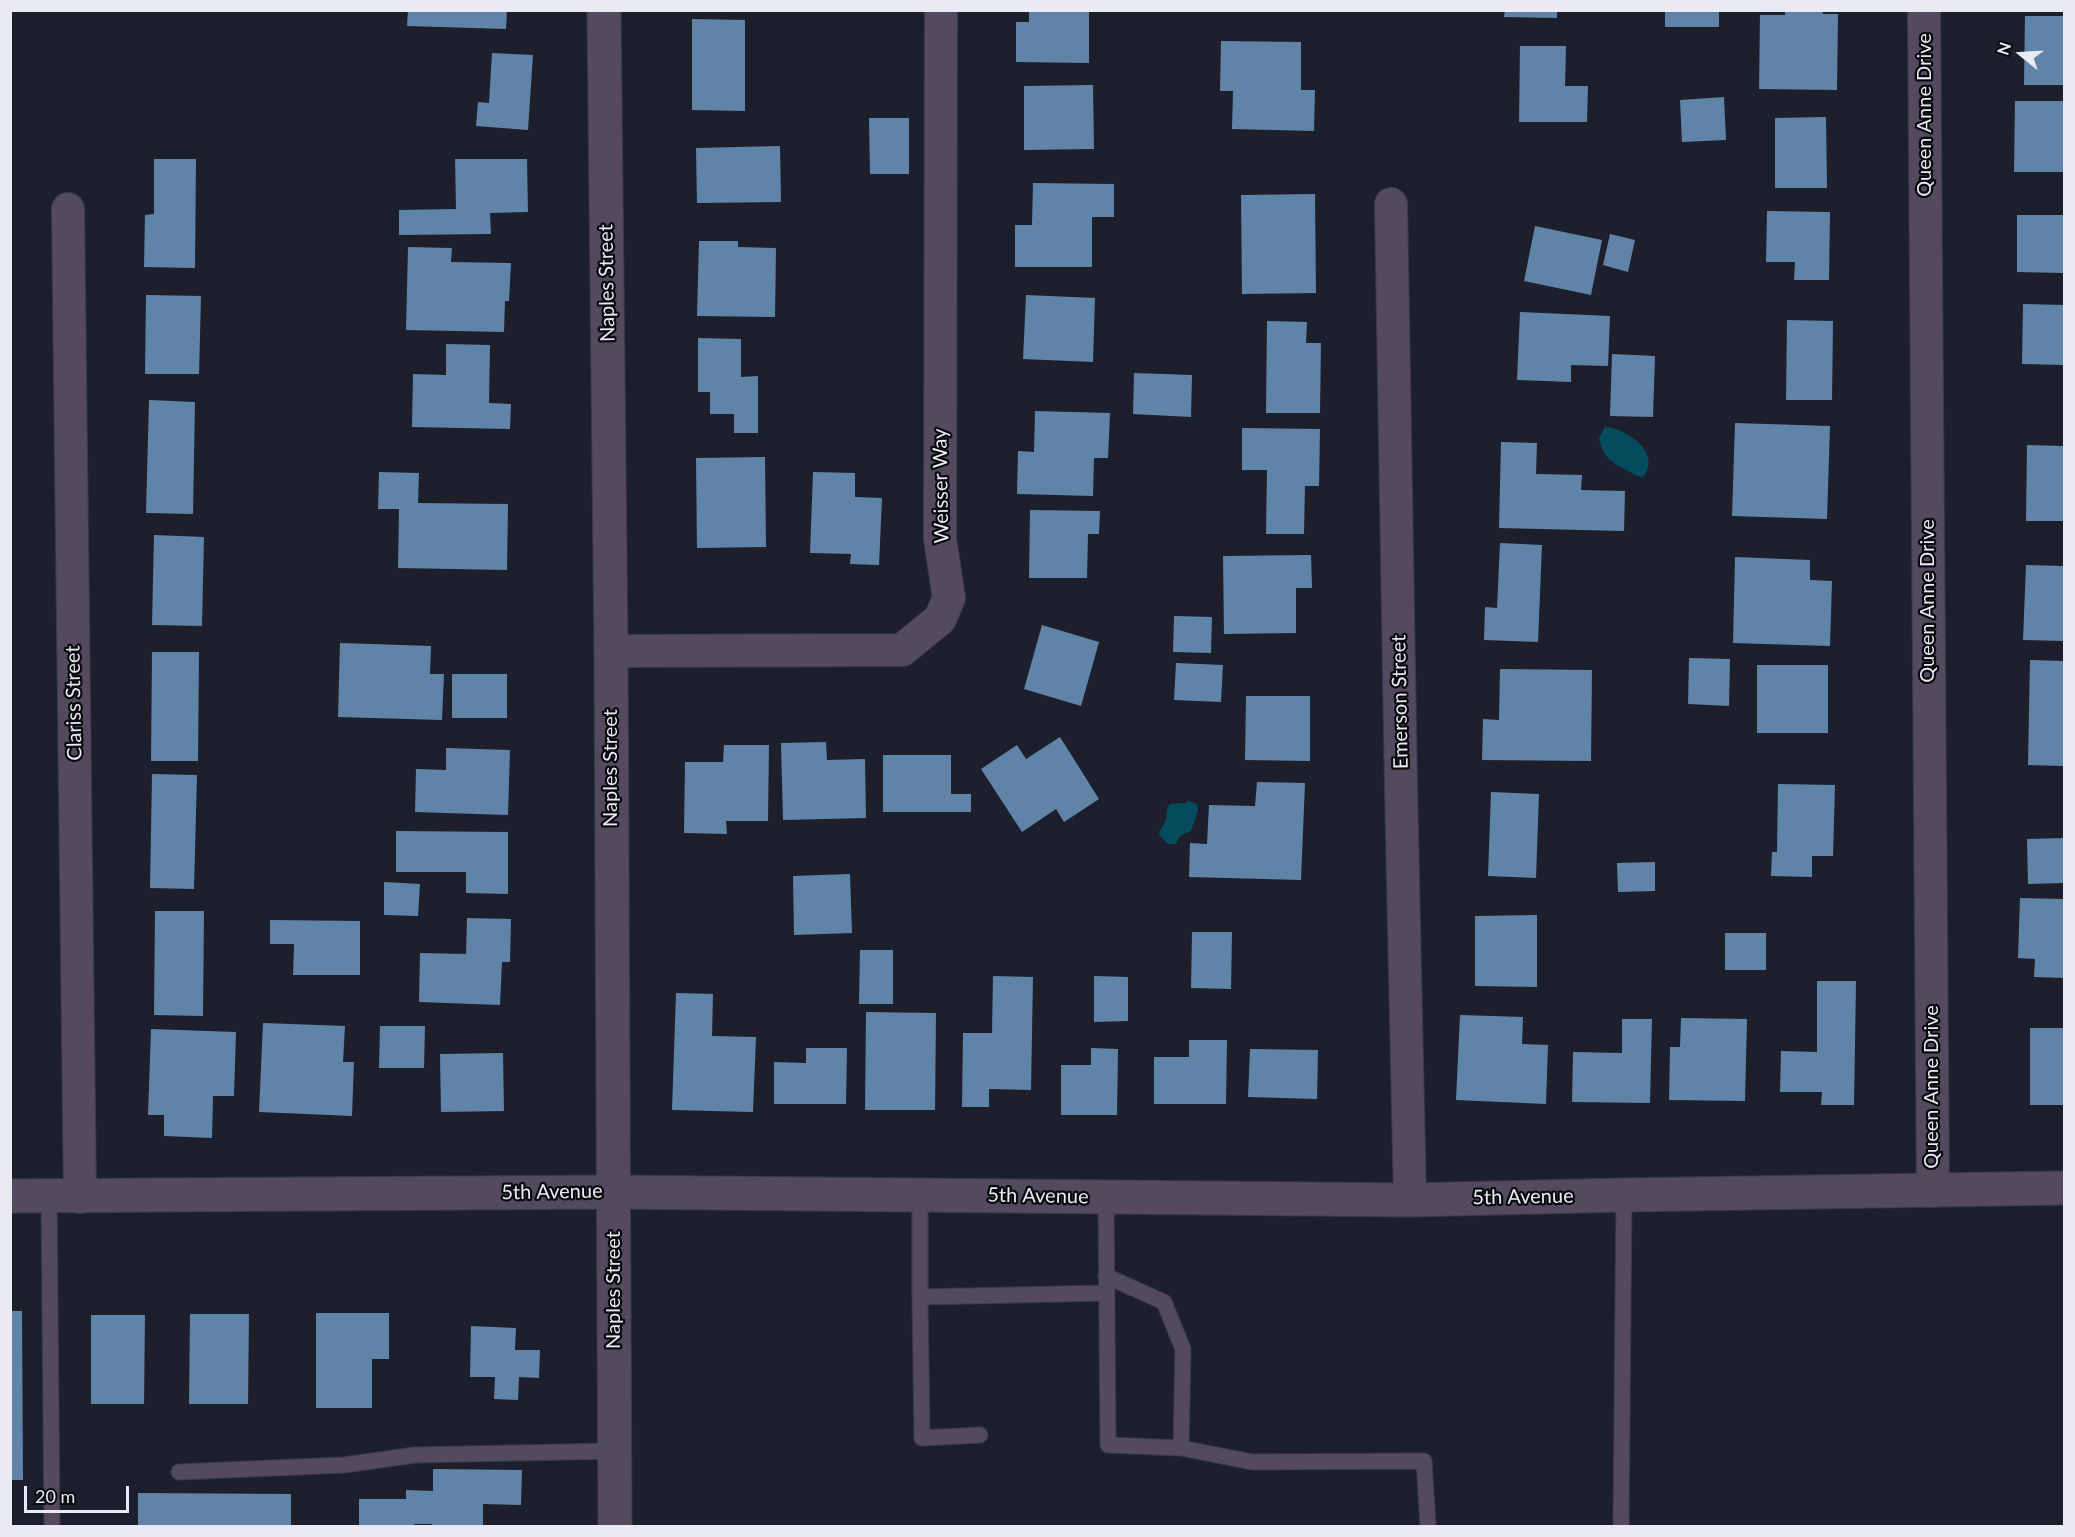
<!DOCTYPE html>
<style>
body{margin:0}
#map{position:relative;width:2075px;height:1537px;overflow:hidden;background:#1d202c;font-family:Lato,sans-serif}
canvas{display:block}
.frame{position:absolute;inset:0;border:12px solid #e9eaf3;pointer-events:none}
.north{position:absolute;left:1991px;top:24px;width:60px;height:60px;-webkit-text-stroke:4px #090a0f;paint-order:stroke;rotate:288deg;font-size:16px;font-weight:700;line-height:24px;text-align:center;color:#e9eaf3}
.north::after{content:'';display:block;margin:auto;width:21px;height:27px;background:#e9eaf3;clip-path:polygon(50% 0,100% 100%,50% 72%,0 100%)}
.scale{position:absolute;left:24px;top:1486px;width:105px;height:27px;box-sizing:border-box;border:3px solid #e9eaf3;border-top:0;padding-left:8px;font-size:18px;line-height:21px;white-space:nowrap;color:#e9eaf3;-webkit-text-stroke:4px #090a0f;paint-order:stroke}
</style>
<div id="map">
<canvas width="2075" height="1537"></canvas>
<div class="frame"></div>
<div class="north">N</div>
<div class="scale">20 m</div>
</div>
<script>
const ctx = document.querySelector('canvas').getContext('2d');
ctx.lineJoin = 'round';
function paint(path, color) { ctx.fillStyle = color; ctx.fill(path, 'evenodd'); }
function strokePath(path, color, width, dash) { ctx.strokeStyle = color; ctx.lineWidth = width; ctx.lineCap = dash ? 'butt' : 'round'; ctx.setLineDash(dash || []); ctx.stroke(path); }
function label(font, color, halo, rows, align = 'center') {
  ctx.font = font + ' Lato,sans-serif'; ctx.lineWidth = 4.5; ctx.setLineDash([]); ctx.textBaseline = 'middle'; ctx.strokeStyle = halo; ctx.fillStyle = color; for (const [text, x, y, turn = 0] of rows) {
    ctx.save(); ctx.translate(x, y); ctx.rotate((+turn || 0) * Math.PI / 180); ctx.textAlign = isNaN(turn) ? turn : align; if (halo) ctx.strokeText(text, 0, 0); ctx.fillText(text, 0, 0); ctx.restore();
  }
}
paint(new Path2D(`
 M1605,427C1627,428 1663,454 1643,477C1635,477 1633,473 1626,470C1610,462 1603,456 1599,438Z
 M1188,801L1197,804L1198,811L1191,831L1180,836L1176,844H1168L1159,835C1160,829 1162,828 1165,822C1168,815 1165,810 1170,804L1186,803Z`), '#044b5d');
paint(new Path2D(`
 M408,10H507L506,29L407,26Z
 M1029,10H1089V63L1016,62V22H1029Z
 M1505,10H1557V18L1504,17Z
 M1665,10H1719V27H1665Z
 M1785,10H1822L1823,14H1838L1837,90L1759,89L1760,15H1785Z
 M2025,16H2064V85H2024Z
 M692,19L745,20V111L692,110Z
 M1221,41L1301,42V90H1315L1314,131L1232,129L1233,91H1220Z
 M1520,46H1566L1565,86H1588L1587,122H1519Z
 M492,53L533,55L528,130L476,126L478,102L489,103Z
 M1093,85L1094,149L1024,150V86Z
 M1724,97L1726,140L1682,142L1680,100Z
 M2015,101H2064V172H2014Z
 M1826,117L1827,188H1775V118Z
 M869,118H909V174H870Z
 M780,146L781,202L697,203L696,148Z
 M154,159H196L195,268L144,267L145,215L154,214Z
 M455,159H527L528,212L490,213L491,234L399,235V210L456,209Z
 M1033,183L1114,184V217H1092V267H1015V225H1032Z
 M1315,194L1316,293L1242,294L1241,195Z
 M1767,211L1830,212L1829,280H1794L1795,262H1766Z
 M2017,215H2064L2063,273L2017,272Z
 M1535,226L1602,240L1591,295L1524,281Z
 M1610,234L1635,240L1628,272L1603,265Z
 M699,241H738V247L776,248L775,317L697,316Z
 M408,247L452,248L451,262L511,263L509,301H505L504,332L406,330Z
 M146,295L201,296L199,374H145Z
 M1026,295L1095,298L1093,362L1023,359Z
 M2023,304L2064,305V365L2022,364Z
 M1520,312L1610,316L1608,366L1571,365V382L1517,380Z
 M1787,320L1833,321L1832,400H1786Z
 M1267,321L1307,322L1306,343H1321L1320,413H1266Z
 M698,338L741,339V377L758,376V433H734V414H710V392H698Z
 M446,344L490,345L489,403L511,404L510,429L412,427L413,374L446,375Z
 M1612,354L1655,356L1653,417L1610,416Z
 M1134,373L1192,375L1191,417L1133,414Z
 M149,400L195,402L193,514L146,513Z
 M1035,411L1110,413L1108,458H1094L1093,496L1017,494L1018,451L1034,452Z
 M1735,423L1830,426L1827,519L1732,516Z
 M1242,428L1320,429L1319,486H1305L1304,534H1266L1267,470H1242Z
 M1501,442L1537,443L1536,474L1582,475L1581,490L1625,491L1624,531L1499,528Z
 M2027,445L2064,446V521H2026Z
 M765,457L766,547L697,548L696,458Z
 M379,472L419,473L418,503L508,504L507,570L398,568L399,509H378Z
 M813,472L855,473V497L882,498L879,565L850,564L851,554L810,553Z
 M1030,510L1100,511L1099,534H1088L1087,578H1029Z
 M154,535L204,537L202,626L152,625Z
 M1500,543L1542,545L1538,642L1484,640L1485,607L1497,608Z
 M1311,555L1312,588H1296V633L1224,634L1223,556Z
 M1735,557L1810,560V580L1832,581L1830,646L1733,643Z
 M2026,565L2064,566V641L2023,640Z
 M1174,616L1212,617L1211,653L1173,652Z
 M1042,625L1099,642L1081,706L1024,689Z
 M340,643L431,646L430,674H444L442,720L338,717Z
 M152,652H199L198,761H151Z
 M1689,658L1730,659L1729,706L1688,704Z
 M2030,660L2064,661V766L2028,765Z
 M1176,663L1223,665L1221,702L1174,700Z
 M1757,665H1828V733H1757Z
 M1500,669L1592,670L1591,761L1482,760L1483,719L1499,720Z
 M452,674H507V718H452Z
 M1246,696H1310V761L1245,760Z
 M1060,737L1099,799L1064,822L1056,809L1022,832L981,769L1017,745L1026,759Z
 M826,742L827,760L865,759L866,818L783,820L781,743Z
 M724,745H769L768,821H726L727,834L684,833L685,762H723Z
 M446,748L510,750L508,815L415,812L416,769L446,770Z
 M883,755H951V794H971V812H883Z
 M152,774L197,775L194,889L150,888Z
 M1257,782L1305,783L1301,880L1189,877L1190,843L1207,844L1209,805L1255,806Z
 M1778,784L1835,785L1833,856H1812V877L1771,876L1772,852H1777Z
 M1491,792L1539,794L1536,878L1488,876Z
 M396,831L508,832V894L466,893V872H396Z
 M2064,838V883L2028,884L2027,839Z
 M1655,862V891L1618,892L1617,863Z
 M850,874L852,933L794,935L793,876Z
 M384,882L420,884L418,916L384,915Z
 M2020,898L2064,899V978L2034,977L2035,959L2018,958Z
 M155,911H204L203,1016L154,1015Z
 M1537,915V987L1475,986V916Z
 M467,918L511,919L510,962H502L500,1005L419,1002L420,953L466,954Z
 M270,920L360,921V975H293L294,944H270Z
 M1192,932H1232L1231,989L1191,988Z
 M1725,933H1766V970H1725Z
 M860,950H893V1004H859Z
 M993,976L1033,977L1031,1090L989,1089V1107H962L963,1033H992Z
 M1094,976L1128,977V1021L1094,1022Z
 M1817,981H1856L1854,1105H1821L1822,1092H1780L1781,1051L1817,1052Z
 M676,993L713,994L712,1036L756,1037L753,1112L672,1110Z
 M866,1012L936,1013L935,1110H865Z
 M1460,1015L1523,1017L1522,1044L1548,1045L1546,1104L1456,1100Z
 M1681,1018L1747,1019L1745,1101L1669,1100L1670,1047H1680Z
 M1622,1019H1652L1650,1103L1572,1102L1573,1052L1622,1053Z
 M263,1023L345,1026L343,1062H354L352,1116L259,1112Z
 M380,1026H425L424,1068H379Z
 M2030,1028H2064V1105H2030Z
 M151,1029L236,1032L234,1096H213L212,1138L164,1136V1115H148Z
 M1189,1040H1227L1226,1104H1154V1057H1189Z
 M806,1048H847L846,1104H774V1062L806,1063Z
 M1091,1048L1118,1049L1117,1115H1061V1065H1091Z
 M1250,1049L1318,1050L1317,1099L1248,1097Z
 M503,1053L504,1111L441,1112L440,1054Z
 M10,1311H22L23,1480H10Z
 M316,1313H389V1359H372V1408H316Z
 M190,1314H249L248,1404H189Z
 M91,1315H145L144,1404H91Z
 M471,1326L516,1328L515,1350H540L539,1378L519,1377L518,1400L494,1399L495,1377H470Z
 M433,1469L522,1470L521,1505L483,1504V1526H432V1524H414V1526H359V1499H406V1490L433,1491Z
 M138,1493L291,1494V1526H138Z`), '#6084a8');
const service = new Path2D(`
 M920,1195V1297
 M49,1196L52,1525
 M1106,1197L1108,1445L1181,1448L1252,1462L1424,1461L1428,1526
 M1106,1276L1164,1302L1183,1349L1181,1448
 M980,1435L922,1438L920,1297L1107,1293
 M179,1472L344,1465L415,1455L615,1451
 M1621,1526L1624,1195`);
const minor = new Path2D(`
 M1924,10L1933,1191
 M1391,204L1401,788L1410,1200
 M68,209L80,1197
 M611,651L902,650L940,619L949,598L940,539L941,10`);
const tertiary = new Path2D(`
 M604,10L611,651L615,1526
 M10,1196L613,1192L1410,1200L1624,1195L2064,1188`);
strokePath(service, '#3a3c48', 17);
strokePath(minor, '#3a3c48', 34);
strokePath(tertiary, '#3a3c48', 35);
strokePath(service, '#534b5d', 15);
strokePath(minor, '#534b5d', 32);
strokePath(tertiary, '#534b5d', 33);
label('20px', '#e9eaf3', '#090a0f', [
 ["Queen Anne Drive",1925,115,-90],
 ["Naples Street",607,283,-91],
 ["Weisser Way",941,486,-91],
 ["Queen Anne Drive",1928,601,-90],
 ["Emerson Street",1400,702,-91],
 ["Clariss Street",74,703,-91],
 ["Naples Street",611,768,-90],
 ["Queen Anne Drive",1932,1087,-90],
 ["5th Avenue",552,1192,-1],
 ["5th Avenue",1038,1196,1],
 ["5th Avenue",1523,1197,-1],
 ["Naples Street",614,1290,-90]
]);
</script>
